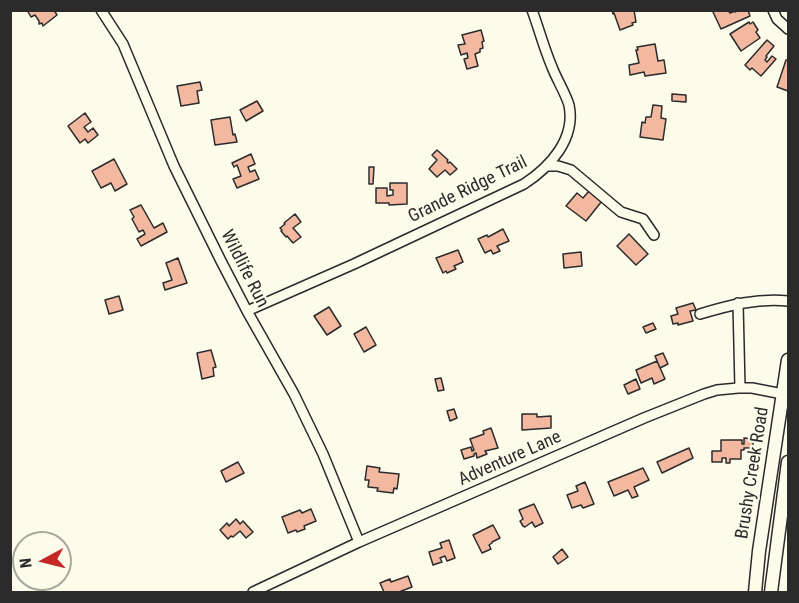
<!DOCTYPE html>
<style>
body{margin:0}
#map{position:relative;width:799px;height:603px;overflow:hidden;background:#fdfbea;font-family:"Roboto Condensed",sans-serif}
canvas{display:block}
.frame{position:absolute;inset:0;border:12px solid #2b2b2b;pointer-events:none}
.north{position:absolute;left:12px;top:531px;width:60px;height:60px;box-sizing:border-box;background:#fdfbea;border:2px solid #a9a89e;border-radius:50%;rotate:263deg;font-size:16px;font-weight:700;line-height:24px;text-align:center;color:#2b2b2b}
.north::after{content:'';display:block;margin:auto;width:21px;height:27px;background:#c62828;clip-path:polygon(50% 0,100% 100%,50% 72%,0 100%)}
</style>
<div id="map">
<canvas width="799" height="603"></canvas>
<div class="frame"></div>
<div class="north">N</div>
</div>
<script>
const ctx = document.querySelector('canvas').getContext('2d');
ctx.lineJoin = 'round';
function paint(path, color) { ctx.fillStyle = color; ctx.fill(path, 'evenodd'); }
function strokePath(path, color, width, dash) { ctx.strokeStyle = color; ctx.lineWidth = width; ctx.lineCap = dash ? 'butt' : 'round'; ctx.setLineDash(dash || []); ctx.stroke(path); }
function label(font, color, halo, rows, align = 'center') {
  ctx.font = font + ' "Roboto Condensed",sans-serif'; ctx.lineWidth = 4.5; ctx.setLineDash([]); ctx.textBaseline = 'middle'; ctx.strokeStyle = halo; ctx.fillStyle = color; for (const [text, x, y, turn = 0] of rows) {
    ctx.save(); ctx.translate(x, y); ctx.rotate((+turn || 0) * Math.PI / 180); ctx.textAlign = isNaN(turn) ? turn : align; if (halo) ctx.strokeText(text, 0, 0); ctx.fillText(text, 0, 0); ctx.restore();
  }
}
const building = new Path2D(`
 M27,10H54L57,15L43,26L42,23L39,24V21L35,15L31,17Z
 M612,10H634L636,22L632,23L633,25L620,30L614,13L613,14Z
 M716,10H728L730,13L735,11V12L739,10H748L750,16L721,29L713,12Z
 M749,22L750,24L753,22L758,30L756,32L760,38L741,51L730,34Z
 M481,30L484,41L482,42L483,48L480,49V52L475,54L478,66L467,69L464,59L468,58L467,53L461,55L458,45L465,44L462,35Z
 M767,40L774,46L766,56L767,57L765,60L767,62L772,56L776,59L761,76L752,68L750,70L745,65Z
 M655,44L658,61L664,60L666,73L645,76L644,72L630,75L629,65L639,63L636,50H638L637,47Z
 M786,60H788V91L777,87Z
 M200,82L202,90L197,91L199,103L181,106L177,86Z
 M672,94L686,95V102L672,101Z
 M257,101L263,111L246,121L240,110Z
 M653,105L662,106L661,118L666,119L663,140L640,137L642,122L645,123L646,117H651Z
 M85,113L91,122L84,127L88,132L93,128L98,135L88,143L85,139L80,143L68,126Z
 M230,117L233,135L235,134L237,142L215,145L211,120Z
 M437,150L448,160L447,161L448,163L450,162L457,169L450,175L445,170L437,177L429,169L437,160L432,155Z
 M251,154L255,164L248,167L250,172L255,170L259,179L237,188L233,179L241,176L237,165L234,167L232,163Z
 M114,159L127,184L115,191L111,183L101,188L92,171Z
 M369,167H374L373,184H369Z
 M390,183H407V204L389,205V203H376V188H387V196L393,195V190H390Z
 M589,191L602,201L586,221L566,206L577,193L583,198Z
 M141,205L154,228L163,223L167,232L141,246L137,239L145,234L143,230L139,232L132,219L134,217L130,210Z
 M295,214L301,222L293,228L301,237L293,243L287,236L286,237L281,231L282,230L280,228L285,224L284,223Z
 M503,229L509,241L497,246L500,251L493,254L491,250L485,253L478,239L487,235L488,237Z
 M629,234L648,254L636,265L617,246Z
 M458,250L463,262L454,266L456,269L447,273L446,271L443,273L436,258Z
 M581,252L582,266L564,268L563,254Z
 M178,258L187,283L165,290L163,283L172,280L166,263Z
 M119,296L123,310L109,314L105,300Z
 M693,303L696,310L690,311L693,321L678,325V323L673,324L671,316L678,314L676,308Z
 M329,307L341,326L327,335L314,316Z
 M653,323L656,329L646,333L643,327Z
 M366,327L376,345L364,352L354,334Z
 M211,350L216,367L213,368L214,376L202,379L197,353Z
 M663,353L668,364L660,368L655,356Z
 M657,361L665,379L654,384L652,378L641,383L636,370Z
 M441,378L444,390L438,391L435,379Z
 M636,379L640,389L628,394L624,385Z
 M454,409L457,418L450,421L447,411Z
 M522,414H537V417L551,416V428L522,430Z
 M491,428L498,448L485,451L487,454L477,458L476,453L474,454V456L464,459L461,450L471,447L472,451L474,450L470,439L484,434L483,431Z
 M744,438L753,439V448H744V450H741V459H730V463H726V458H722V462H712V451H721V440H742V444H744Z
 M689,448L693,458L662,473L657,462Z
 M238,462L244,473L226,482L221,471Z
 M367,466L380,468L379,472L399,474L397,489L394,488L393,493L377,491L378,488L368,487L369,480H365Z
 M643,468L649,480L634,487L638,496L632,498L628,490L614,496L608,482Z
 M585,482L594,504L583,508L581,505L572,508L567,495L578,491L576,486Z
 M534,504L543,523L535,527L532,522L525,527L523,526L520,521L523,519L519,510Z
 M311,509L316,521L304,526L305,529L297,532L296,530L288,533L282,517L300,510L302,513Z
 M236,519L240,524L243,521L253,532L246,538L240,531L233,537L231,536L228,539L220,530L227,523L229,526Z
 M493,525L500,538L492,542V543L489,545L491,549L482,553L473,535Z
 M449,540L455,558L447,561L445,556L440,558L442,562L433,565L429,552L442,548L440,543Z
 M562,549L568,557L558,564L553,557Z
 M408,576L412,587L399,592H384L380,583L390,579L391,582Z`);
paint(building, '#f2b8a0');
strokePath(building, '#2b2b2b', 1.5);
const minor = new Path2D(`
 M101,10L123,44L174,166L221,261L247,311L294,394L323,454L359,542
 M773,10L777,19L788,29
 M547,166H558L571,170L621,212L643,219L654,235
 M738,303L740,388
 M247,311L354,264L524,184C550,167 576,139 569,105C565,92 557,80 552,67C544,48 539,29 532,10
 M700,314C730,305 757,298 788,301
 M253,592L359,542L644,418L704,394L717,390L738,388H752L788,395`);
const major = new Path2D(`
 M755,592L759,551L788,360
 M771,592L788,462`);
strokePath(minor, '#2b2b2b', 12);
strokePath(major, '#2b2b2b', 15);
strokePath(minor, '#fdfbea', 9);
strokePath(major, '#fdfbea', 12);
label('18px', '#2b2b2b', '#fdfbea', [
 ["Grande Ridge Trail",468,190,-26],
 ["Wildlife Run",244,269,63],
 ["Adventure Lane",510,459,-24],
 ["Brushy Creek Road",753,473,-81]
]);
</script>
